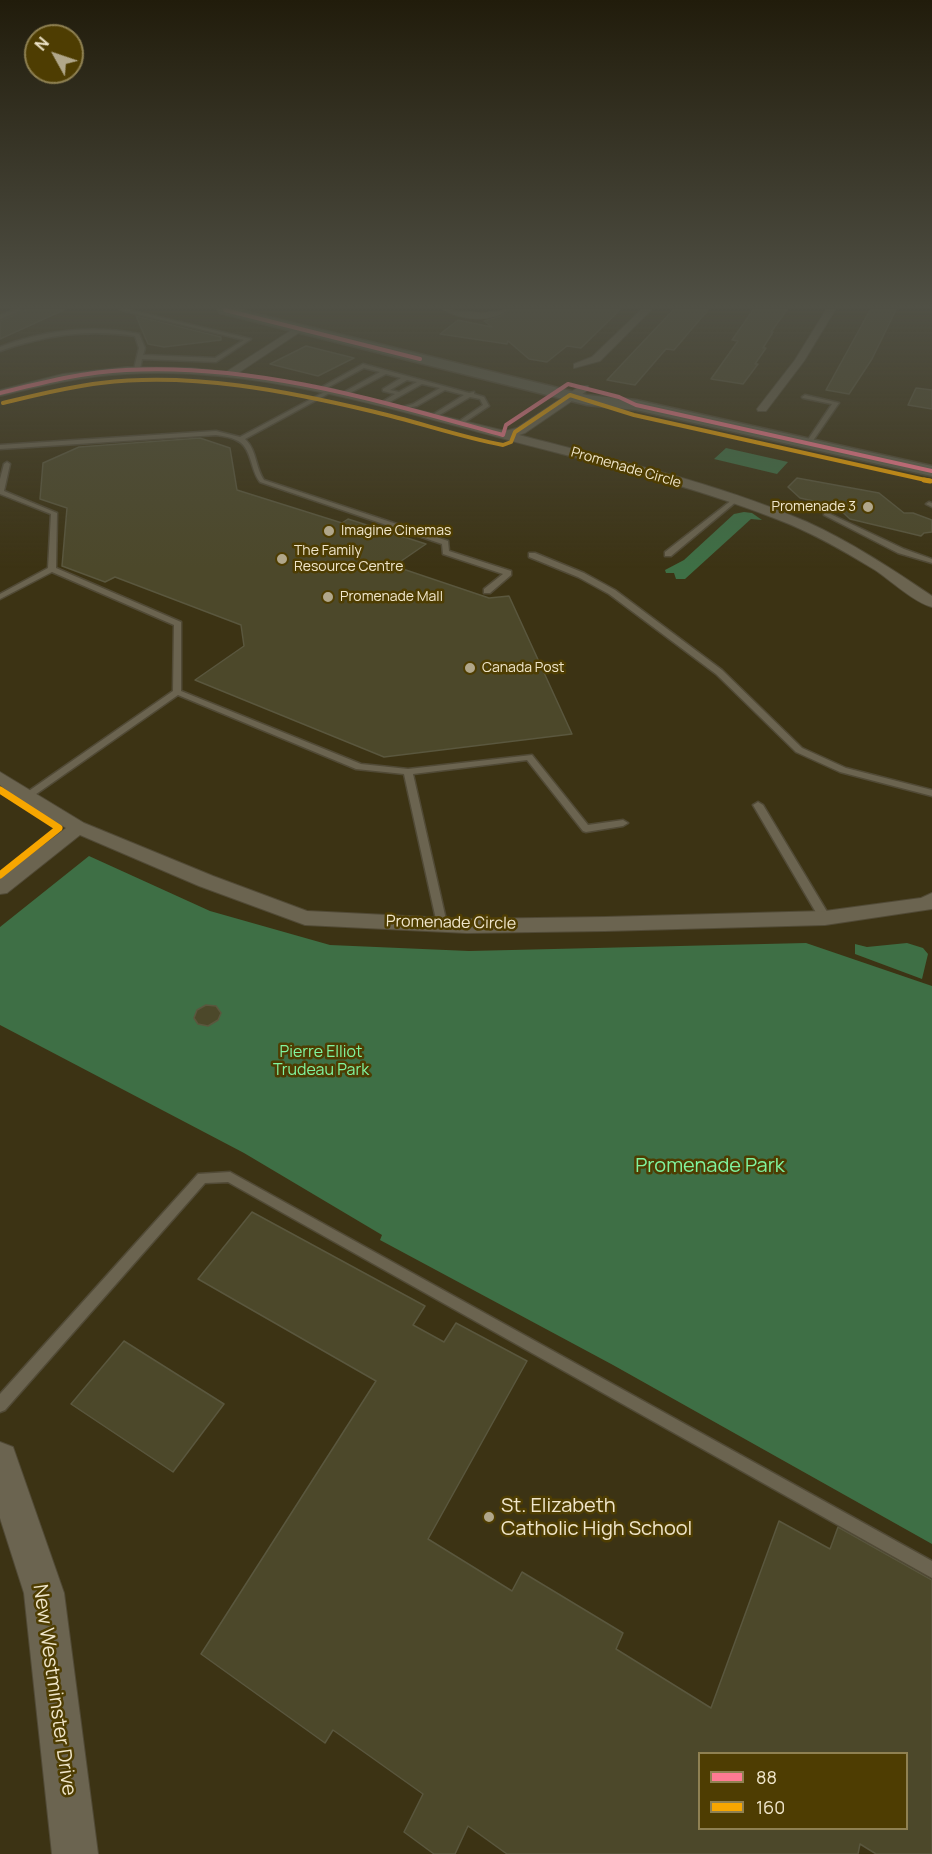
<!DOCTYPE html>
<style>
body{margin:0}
#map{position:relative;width:932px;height:1854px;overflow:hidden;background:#3c3314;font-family:Manrope,sans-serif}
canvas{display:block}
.legend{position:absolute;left:698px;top:1752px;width:210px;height:78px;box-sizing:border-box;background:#4e3d02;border:2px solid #8f8152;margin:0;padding:8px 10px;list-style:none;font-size:18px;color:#f0e6cb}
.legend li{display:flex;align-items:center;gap:12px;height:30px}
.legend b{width:30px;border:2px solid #8f8152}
.north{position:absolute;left:24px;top:24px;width:60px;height:60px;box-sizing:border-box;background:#4e3d02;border:2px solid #8f8152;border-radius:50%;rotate:310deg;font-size:16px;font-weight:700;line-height:24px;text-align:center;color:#f0e6cb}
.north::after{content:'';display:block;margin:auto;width:21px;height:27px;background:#b1a78b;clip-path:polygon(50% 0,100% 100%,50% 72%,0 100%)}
</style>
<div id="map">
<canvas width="932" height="1854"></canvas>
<ul class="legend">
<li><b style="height:8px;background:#fe7a93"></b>88</li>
<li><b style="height:8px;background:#f7a600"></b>160</li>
</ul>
<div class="north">N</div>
</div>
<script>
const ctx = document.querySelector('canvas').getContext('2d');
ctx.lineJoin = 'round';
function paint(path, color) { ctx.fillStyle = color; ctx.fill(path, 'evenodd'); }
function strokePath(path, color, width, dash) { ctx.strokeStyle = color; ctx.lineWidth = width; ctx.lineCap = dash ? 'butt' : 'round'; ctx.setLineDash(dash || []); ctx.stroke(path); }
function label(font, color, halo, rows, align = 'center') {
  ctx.font = font + ' Manrope,sans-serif'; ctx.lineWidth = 5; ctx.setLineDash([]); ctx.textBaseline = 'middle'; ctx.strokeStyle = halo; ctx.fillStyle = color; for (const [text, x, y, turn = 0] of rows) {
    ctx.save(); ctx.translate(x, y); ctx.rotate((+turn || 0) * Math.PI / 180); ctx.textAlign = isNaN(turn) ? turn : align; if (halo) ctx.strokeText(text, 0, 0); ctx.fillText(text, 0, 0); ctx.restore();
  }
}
paint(new Path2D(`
 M726,448L788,462L777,474L714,459Z
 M744,512L752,513L762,520L751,519L685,579H676L674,573H666L665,570L684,560L734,514Z
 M89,856L210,911L330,945L469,951L806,943L932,986V1544L613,1365L380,1240L382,1235L244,1153L0,1025V927Z
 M907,943L923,948L928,954L922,979L855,954V944L867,947Z`), '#3e6f45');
const building = new Path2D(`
 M26,310H64L0,339V321Z
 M509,310H620L581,348L567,346L547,362L529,359L508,341L507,344L440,334L458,320L492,327L484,321L501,316Z
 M673,310H708L674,350L666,349L635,385L607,380Z
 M753,310H787L771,332H773L763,348H766L755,364H758L743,384L711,379L738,341L732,340Z
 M870,310H896L872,359L849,394L826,390Z
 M136,316L221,337V340L164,347L148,344Z
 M306,346L354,358L318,376L270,364Z
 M916,388L932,390V409L908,405Z
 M200,438L230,448L237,490L342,523L348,519L426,544L394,566L489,598L509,596L572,734L384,757L195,680L244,646L241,625L115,577L105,582L62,566L67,508L40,499L43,463L79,447Z
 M797,478L879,493L904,513H913L932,520V532L924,533L921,536L850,519L836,506L800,498L788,487Z
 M206,1005L216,1006L221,1013L218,1020L208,1026L198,1024L194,1018L197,1010Z
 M252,1212L425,1306L413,1325L444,1342L456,1323L527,1361L428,1539L512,1591L522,1572L623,1633L616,1649L711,1708L779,1521L830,1549L838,1527L932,1580V1854H876L860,1844L858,1854H507L468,1826L455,1854H434L404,1832L423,1794L333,1730L325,1743L201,1654L376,1381L198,1279ZM699,1754H906V1828H699Z
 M124,1341L224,1404L173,1472L71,1404Z`);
paint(building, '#4c482a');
strokePath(building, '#5a573e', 1.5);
const service = new Path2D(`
 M15,310H22L0,319V315Z
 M121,310H129L251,339L216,362L142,359L140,369L137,371L134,369L139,348L135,336C86,329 47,335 0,351V347C43,330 93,325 139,334L145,348L143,355L215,358L244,340Z
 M363,364L469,393L474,392V394L484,397L489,406L462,424H458V422L483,405L480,399L470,397L436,417H432V415L464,395L445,390L417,406L402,409V407L413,404L440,388L422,384L386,404H382V402L395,394L383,391V389L401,378L386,374L348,394H344V392L380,372L364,368L325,389L320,388ZM407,380L417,382L399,392L390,390Z
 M330,389L335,390L245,439C257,450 255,467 264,480L448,541L449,551L511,571V575L490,593H484V589L503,574L443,554L442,544L260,482C250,470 252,446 236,440C230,437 222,436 216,435L0,449V445L216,431L240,437Z
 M805,395L839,403L810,445L808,446L805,444L832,404L803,398L802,397Z
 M7,462L10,464L4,491L57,513L56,568L181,622V691L361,764L408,769L532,755L588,825L623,820L628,823L623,826L586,832L583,831L527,760L413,774L447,924L442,928L437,924L404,774L356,769L178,695L29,799H23L21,797L23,795L173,691L174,625L52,572L0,599V594L48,568L51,514L0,494V479L4,464Z
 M732,500L737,501L671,556H665V552Z
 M929,502L932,503V507L926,504Z
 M826,512L904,549L932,559V563L898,553L824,515V513Z
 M529,553H535L584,573L615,590L722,670L802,748L846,768L932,790V796L840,772L796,752L716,674L609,594L578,577L529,557Z
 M758,802L763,805L829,915L830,918L829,921H821L753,805Z
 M230,1172L932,1561V1578L228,1182L205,1183L5,1410L0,1412V1394L198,1174Z`);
const minor = new Path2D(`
 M444,310L483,313L507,310C492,323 460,320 444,310Z
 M641,310H651L600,361L574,368V364L592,357Z
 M826,310H835L804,361L766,411H758L757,409L795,360Z
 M298,326L306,328L238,373L318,386L505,431L517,428L580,386H588V390L525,433L519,435C615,460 715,482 807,522C851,542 892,569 932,596V607C915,603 890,580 875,570C844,551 813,533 779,520C689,484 594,463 501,438C380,406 253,366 125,374C82,376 42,386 0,396V390L63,374L127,367L191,368L226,372Z
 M0,772L84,823L213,876L307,911L467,919L605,917L825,911L921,898L932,893V909L825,925L605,931L467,933L305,925L199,886L80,835L7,893L0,894V878L66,828L20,801L0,785Z`);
const tertiary = new Path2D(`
 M0,1442L13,1447L64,1593L98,1854H52L24,1593L0,1518Z`);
const secondary = new Path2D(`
 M218,310H240L587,395L636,400L932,466V476L636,410L587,405L220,313Z`);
strokePath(service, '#514a36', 3);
strokePath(minor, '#514a36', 2);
strokePath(tertiary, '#514a36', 2);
strokePath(secondary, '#514a36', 3);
paint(service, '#6b6450');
paint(minor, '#6b6450');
paint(tertiary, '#6b6450');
paint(secondary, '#636150');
strokePath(new Path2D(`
 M225,310L420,359
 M0,393C41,383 83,372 126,370C255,363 380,401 503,435L506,425L568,384L619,397L636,405L932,471`), '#fe7a93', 4);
strokePath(new Path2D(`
 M3,403C36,395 67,387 101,383C192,372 287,391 375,412C418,422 460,437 503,445L511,442L515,432L570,395L634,415L930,481`), '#f7a600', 4);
strokePath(new Path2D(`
 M924,480L930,481`), '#f7a600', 5);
strokePath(new Path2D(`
 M0,790L59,828L0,875`), '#f7a600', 7);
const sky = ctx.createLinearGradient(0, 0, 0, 569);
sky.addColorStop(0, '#211c0b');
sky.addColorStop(0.54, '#505045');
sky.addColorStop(1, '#50504500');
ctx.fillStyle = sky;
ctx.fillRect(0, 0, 932, 569);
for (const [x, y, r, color] of [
 [868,507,6,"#b1a78b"],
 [329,531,6,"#b1a78b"],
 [282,559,6,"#b1a78b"],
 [328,597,6,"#b1a78b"],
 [470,668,6,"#b1a78b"],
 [489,1517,6,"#b1a78b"]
]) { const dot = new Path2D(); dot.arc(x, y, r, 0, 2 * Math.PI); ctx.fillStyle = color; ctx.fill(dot); strokePath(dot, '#4e3d02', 2); }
label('14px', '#f0e6cb', '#4e3d02', [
 ["Promenade Circle",626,468,16]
]);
label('14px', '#f0e6cb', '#4e3d02', [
 ["Promenade 3",856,507,"right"],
 ["Imagine Cinemas",341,531],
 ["The Family",294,551],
 ["Resource Centre",294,567],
 ["Promenade Mall",340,597],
 ["Canada Post",482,668]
], 'left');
label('16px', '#f0e6cb', '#4e3d02', [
 ["Promenade Circle",451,923,1]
]);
label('16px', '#80f49f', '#4e3d02', [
 ["Pierre Elliot",321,1053],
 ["Trudeau Park",321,1071]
]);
label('20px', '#80f49f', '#4e3d02', [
 ["Promenade Park",710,1166]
]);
label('20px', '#f0e6cb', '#4e3d02', [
 ["St. Elizabeth",501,1506],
 ["Catholic High School",501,1529]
], 'left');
label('20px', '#f0e6cb', '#4e3d02', [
 ["New Westminster Drive",54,1690,82]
]);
</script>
